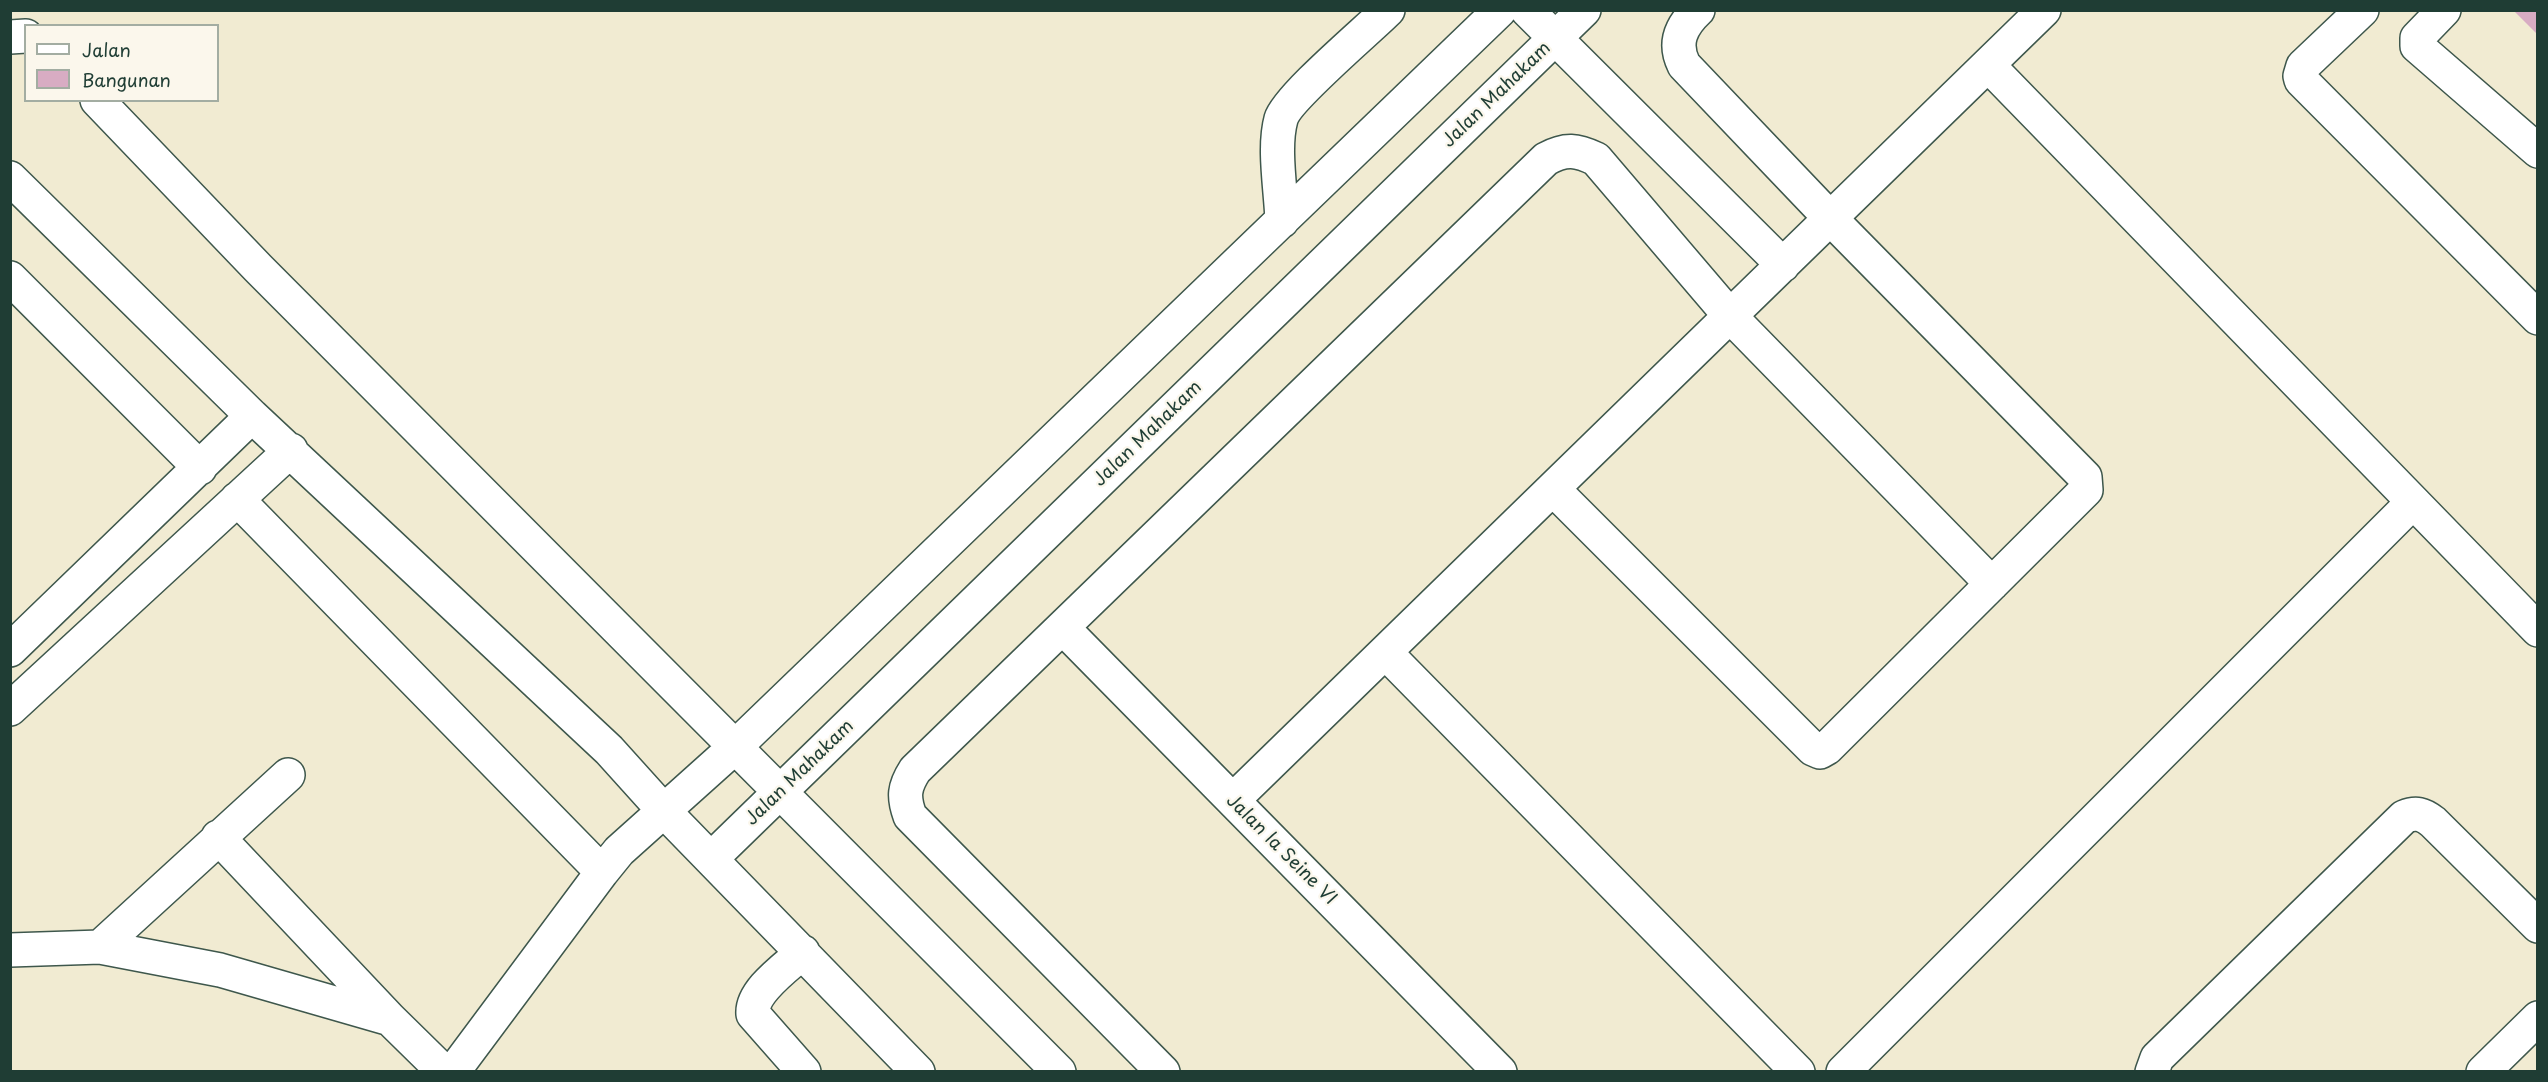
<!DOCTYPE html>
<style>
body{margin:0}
#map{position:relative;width:2548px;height:1082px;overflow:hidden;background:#f1ebd2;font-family:"Playpen Sans",sans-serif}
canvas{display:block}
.frame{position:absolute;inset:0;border:12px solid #1f3d34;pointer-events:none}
.legend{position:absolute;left:24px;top:24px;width:195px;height:78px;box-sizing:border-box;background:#fbf7ec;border:2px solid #a3ada2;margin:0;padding:8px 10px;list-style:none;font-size:18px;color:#1f3d34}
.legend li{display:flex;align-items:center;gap:12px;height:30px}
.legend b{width:30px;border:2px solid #a3ada2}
</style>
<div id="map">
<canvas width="2548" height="1082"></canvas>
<div class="frame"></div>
<ul class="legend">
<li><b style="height:8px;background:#fff"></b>Jalan</li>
<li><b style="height:16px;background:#d8acc3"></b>Bangunan</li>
</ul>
</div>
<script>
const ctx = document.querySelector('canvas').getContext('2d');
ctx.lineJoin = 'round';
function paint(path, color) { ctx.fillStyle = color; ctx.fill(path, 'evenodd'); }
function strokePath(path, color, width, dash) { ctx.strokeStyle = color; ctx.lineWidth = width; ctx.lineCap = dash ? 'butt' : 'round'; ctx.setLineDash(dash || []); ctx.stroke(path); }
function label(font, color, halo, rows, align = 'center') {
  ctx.font = font + ' "Playpen Sans",sans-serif'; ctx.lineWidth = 4.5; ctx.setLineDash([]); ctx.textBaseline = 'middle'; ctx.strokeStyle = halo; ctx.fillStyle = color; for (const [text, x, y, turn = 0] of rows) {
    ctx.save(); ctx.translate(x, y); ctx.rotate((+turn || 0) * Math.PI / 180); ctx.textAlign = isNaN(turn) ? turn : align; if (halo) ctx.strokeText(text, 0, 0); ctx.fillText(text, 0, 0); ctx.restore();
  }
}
paint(new Path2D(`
 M2513,10H2538V35Z`), '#d8acc3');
const minor = new Path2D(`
 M1527,10L1783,265
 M2362,10L2303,66L2300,76L2301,80L2538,318
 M2444,10L2417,38V46L2538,151
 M10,37L26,36
 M1988,65L2538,630
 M97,100L258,268L1059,1072
 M10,178L252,416L609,750L664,811L918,1072
 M1282,221C1281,190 1273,148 1281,119C1287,98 1368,30 1388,10
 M10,278L200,468
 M1553,489L1813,749L1820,752L1827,748L2086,490L2085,477L1830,218L1684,65C1673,43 1681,26 1698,10
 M237,499L602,872L453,1072
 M1063,628L1500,1072
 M10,650L252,416
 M1385,652L1798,1072
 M10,709L291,450
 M1233,800L2044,10
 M218,837L390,1019L444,1072
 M712,858L1584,10
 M602,872L619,851L735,747L1500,10
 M100,947L288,775
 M10,950L100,947L220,970L390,1019
 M803,952C787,967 751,991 753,1014L804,1072
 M1163,1072L910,816C903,797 904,787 915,770L1546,159C1566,148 1577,150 1596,159L1730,316L1992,584
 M1843,1072L2412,503
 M2152,1072L2157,1058L2404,817C2416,812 2423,814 2433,822L2538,926
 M2483,1072L2538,1018`);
strokePath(minor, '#3e574c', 36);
strokePath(minor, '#fff', 33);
label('18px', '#1f3d34', '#fbf7ec', [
 ["Jalan Mahakam",1497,95,-44],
 ["Jalan Mahakam",1148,434,-44],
 ["Jalan Mahakam",800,773,-44],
 ["Jalan la Seine VI",1281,850,45]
]);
</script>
